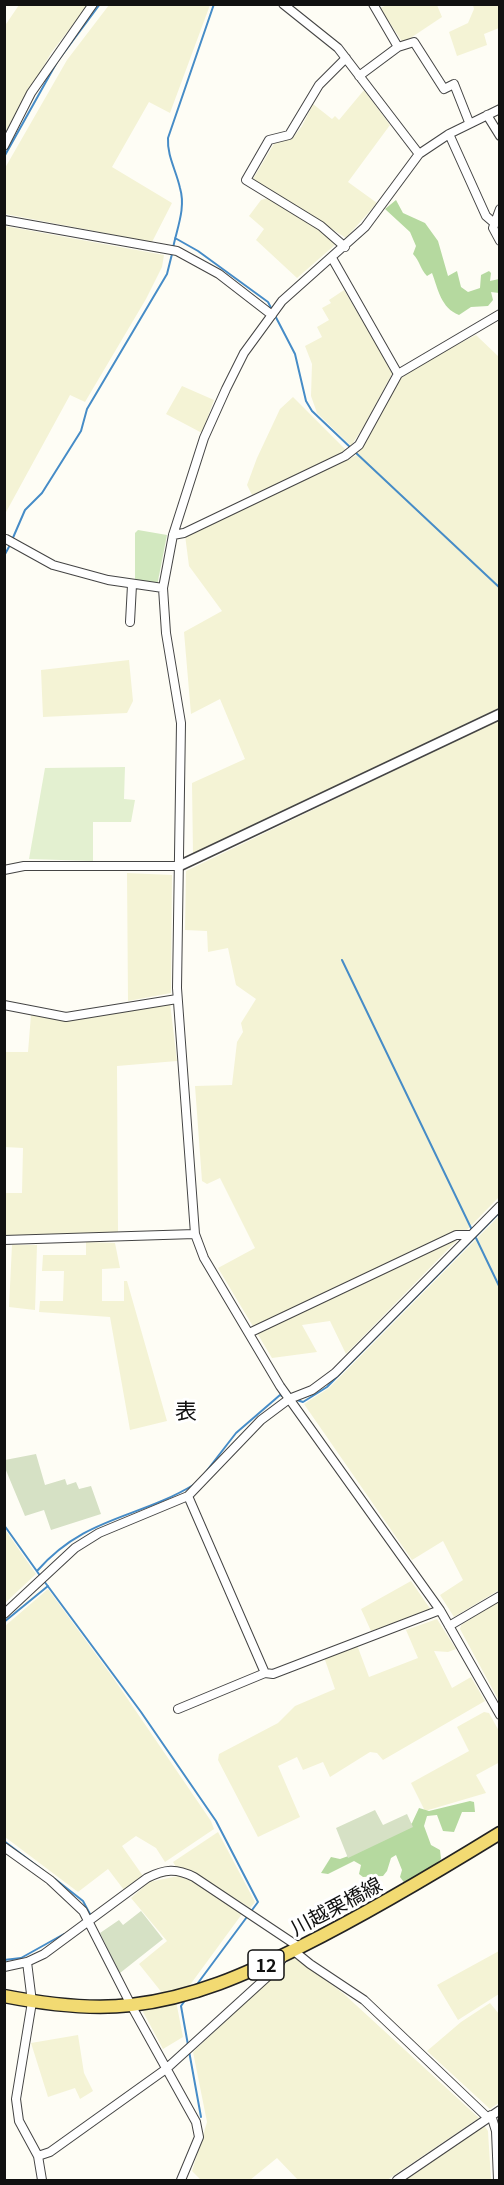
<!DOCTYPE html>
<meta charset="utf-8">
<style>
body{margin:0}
#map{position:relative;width:504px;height:2185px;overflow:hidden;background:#fefdf5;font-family:Georgia,serif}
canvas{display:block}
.frame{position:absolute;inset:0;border:6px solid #111;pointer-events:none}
</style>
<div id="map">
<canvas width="504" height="2185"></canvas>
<div class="frame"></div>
</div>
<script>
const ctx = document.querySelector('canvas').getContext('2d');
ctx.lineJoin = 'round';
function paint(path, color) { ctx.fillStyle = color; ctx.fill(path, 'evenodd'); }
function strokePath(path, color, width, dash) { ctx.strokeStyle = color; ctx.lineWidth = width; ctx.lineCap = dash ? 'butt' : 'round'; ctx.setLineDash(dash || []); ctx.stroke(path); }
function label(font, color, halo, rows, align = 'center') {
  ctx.font = font + ' Georgia,"Noto Sans JP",serif'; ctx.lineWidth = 6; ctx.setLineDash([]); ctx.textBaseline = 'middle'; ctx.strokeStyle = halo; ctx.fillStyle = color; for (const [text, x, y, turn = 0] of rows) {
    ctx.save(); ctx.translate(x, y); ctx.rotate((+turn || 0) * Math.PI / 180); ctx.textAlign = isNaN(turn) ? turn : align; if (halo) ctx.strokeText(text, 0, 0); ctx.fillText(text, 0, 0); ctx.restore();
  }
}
paint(new Path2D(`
 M19,5H88L51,53L5,135L4,27Z
 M109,5H210L170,113L149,102L112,167L172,203L152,242L5,214V168L67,60Z
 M387,5H437L442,17L403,43L380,8Z
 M473,5H499V28L484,34L487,45L457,56L449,32L468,23L474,9Z
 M364,90L390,125L348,182L377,203L346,238L253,179L275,142L292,139L302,126L313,104L332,119L335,116L339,120Z
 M268,198L310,222L336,244L297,278L256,240L264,229L249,216L261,200Z
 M5,226L164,255L162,267L146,299L85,402L70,395L5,514Z
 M344,290L393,372L364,426L351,446L317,413L311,396L312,364L305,346L322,337L317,327L329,320L322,308L331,303L329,300Z
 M476,335L499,357V708L193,855L192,783L245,759L220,699L191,714L184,632L222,611L189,566L185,535L357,455L400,379L423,362Z
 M182,386L214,400L202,433L166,414Z
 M293,397L346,450L311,470L252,495L247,485L257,458L280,409Z
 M129,660L133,701L127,713L43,717L41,670Z
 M499,720V1197L346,1354L330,1321L302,1325L317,1352L272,1358L218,1268L255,1248L220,1178L207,1184L202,1181L195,1086L232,1085L237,1042L243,1032L241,1023L256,999L236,985L228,948L208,952L207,931L185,930L186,871Z
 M127,873L172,875L171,993L128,1001Z
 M170,1003L177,1061L117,1066L118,1232L5,1236V1193H22L23,1148L5,1147L4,1052H28L31,1015L64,1021Z
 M499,1216V1590L454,1617L440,1595L463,1580L443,1541L412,1560L304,1404L329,1388Z
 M86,1242L115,1243L120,1268L102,1269V1301H124V1281H127L167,1421L130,1430L110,1317L39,1312L40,1301H63L64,1271H42L43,1255H86Z
 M12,1245H37L35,1310L9,1307Z
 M4,1528L36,1574L5,1603H4Z
 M411,1581L431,1610L371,1631L361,1609Z
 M48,1589L114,1679L211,1821L214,1829L165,1862L156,1848L136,1836L122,1846L143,1876L124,1890L108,1869L78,1892L5,1837V1626Z
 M499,1601V1701L460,1629L461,1625Z
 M437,1619L456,1649L448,1652L434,1651L452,1688L471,1677L485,1701L383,1760L377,1753L370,1752L330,1777L323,1762L303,1770L297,1757L278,1766L300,1817L258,1837L218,1760L219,1754L278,1723L295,1706L335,1689L324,1657L357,1645L369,1677L418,1658L406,1630Z
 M484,1712L489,1713L499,1731L500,1762L476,1775L486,1793L425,1811L411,1783L469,1751L457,1727Z
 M218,1832L255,1902L250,1908L198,1875L176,1867L173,1862Z
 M178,1876L195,1882L242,1914L187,1989L163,1994L139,1964L167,1941L131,1898L149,1882Z
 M499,1951V1994L458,2020L437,1985Z
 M294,1956L344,1994L479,2118L387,2180H298L277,2158L250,2180H201L192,2171L207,2122L193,2052Z
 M176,2001L183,2037L163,2049L141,2008Z
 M490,2003L499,2014L500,2102L490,2109L427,2051L461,2022Z
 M78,2035L84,2073L93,2091L80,2099L75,2088L48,2097L31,2043Z
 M484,2125L488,2131L491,2180H403Z`), '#f4f3d5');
paint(new Path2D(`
 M138,530L167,535L157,586L135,580V533Z`), '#d2e8bf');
paint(new Path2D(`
 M396,200L403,213L425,223L438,241L448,276L457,271L461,287L468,292L480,288L481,275L489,271L491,273L490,281L499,279V293L491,292L493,300L488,306L471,307L459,315C441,308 438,289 432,273L427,276C420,269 420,261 413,254L416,246L410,232L385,209Z
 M470,1801L474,1802L475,1812H462L454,1832L443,1831L437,1815L427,1816L424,1826L431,1845L440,1850L441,1859L434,1867L406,1885L400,1877L402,1870L396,1855L391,1858L387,1871L383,1876L363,1877L359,1874L361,1865L354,1861L328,1874L321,1873L331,1857L340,1859L354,1854L406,1828L412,1823L419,1808L429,1811Z`), '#b5d99f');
paint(new Path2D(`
 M36,1454L45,1485L65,1479L67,1485L76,1482L79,1489L91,1486L101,1514L51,1530L44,1510L25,1516L5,1468V1460Z
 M375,1810L383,1825L407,1814L413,1827L348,1858L336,1828Z
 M141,1911L163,1939L120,1973L100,1933L119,1920L123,1925Z`), '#d6e1c5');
paint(new Path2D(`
 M125,767L124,799L135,800L131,822H93V861L29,859L45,768Z`), '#e3f0d0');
strokePath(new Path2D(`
 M4,157L57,62L100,4
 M175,238L198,251L268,302L295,354L306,401L312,411L351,448
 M173,248C177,228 186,208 180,188C176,170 167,156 168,138L214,4
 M355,452L500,588
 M12,540L25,510L42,493L81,431L87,409L167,274L172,254
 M4,556L10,545
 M342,960L472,1230
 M476,1238L500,1288
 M294,1399L303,1402L327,1387L500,1212
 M205,1473L236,1433L280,1395L285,1397
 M4,1525L41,1577
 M37,1571C85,1516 138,1519 195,1484
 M44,1581L141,1712L216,1821L258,1902L195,1987
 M4,1622L48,1586
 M4,1841L45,1872
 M55,1879L83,1901L91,1916
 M4,1960L21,1958L64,1934
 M186,1999L181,2006L188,2045
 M189,2051L201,2117`), '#468cc7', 2);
const minor = new Path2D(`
 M283,4L338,48L419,154
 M398,47L414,42L444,89L454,84L469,122
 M359,76L398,47L373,4
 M500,109L449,134L419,154L365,227L282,301L244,353L226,389L204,438L173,535L163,588L166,633L181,723L177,988L195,1234L204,1258L280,1386L440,1610L500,1715
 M487,115L500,136
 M449,134L486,216L493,222
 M4,146L31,93L93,4
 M500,209L493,228L500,241
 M4,220L177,251L219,274L272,315
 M345,247L321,226L246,180L269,140L289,135L319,85L346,58
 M332,258L398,374
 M173,535L184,533L345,456L359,445L398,374L500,314
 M6,539L53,565L108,580L163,588
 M130,622L132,585
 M4,870L24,866H179
 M4,1005L66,1017L177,999
 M4,1240L195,1234
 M249,1333L456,1235H471
 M188,1496L265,1673L273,1674L440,1610
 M4,1614L75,1548L99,1533L188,1496L261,1420L289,1399L312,1390L335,1373L500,1206
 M449,1626L500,1596
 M178,1709L265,1673
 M4,1847L50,1880L83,1911L131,2005L196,2122L199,2137L181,2180
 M294,1951L310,1964L364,2000L488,2118
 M27,1962L32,2002L16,2099L19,2121L38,2156L50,2152L166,2069L277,1968L283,1957
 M4,1967L27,1962L44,1954L147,1878C165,1869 176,1868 194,1877L299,1947
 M491,2115L496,2131L498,2180
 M38,2156L42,2180
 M397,2180L500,2110`);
const tertiary = new Path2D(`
 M179,866L500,714`);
const primary = new Path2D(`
 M4,1996C45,2004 90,2010 131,2005C193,1998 247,1974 302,1946C370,1912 435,1873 500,1833`);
strokePath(minor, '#444', 10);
strokePath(tertiary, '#444', 12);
strokePath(primary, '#222', 15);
strokePath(minor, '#fff', 8);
strokePath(tertiary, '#fff', 9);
strokePath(primary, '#f2da72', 12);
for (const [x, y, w] of [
 [266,1965,36]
]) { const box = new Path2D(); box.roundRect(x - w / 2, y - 15, w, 30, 4.5); ctx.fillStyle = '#fff'; ctx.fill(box); strokePath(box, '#111', 1.5); }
label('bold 18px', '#111', null, [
 ["12",266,1965]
]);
label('20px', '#111', '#fff', [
 ["川越栗橋線",336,1906,-28]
]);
label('22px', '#111', '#fff', [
 ["表",186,1411]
]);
</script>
